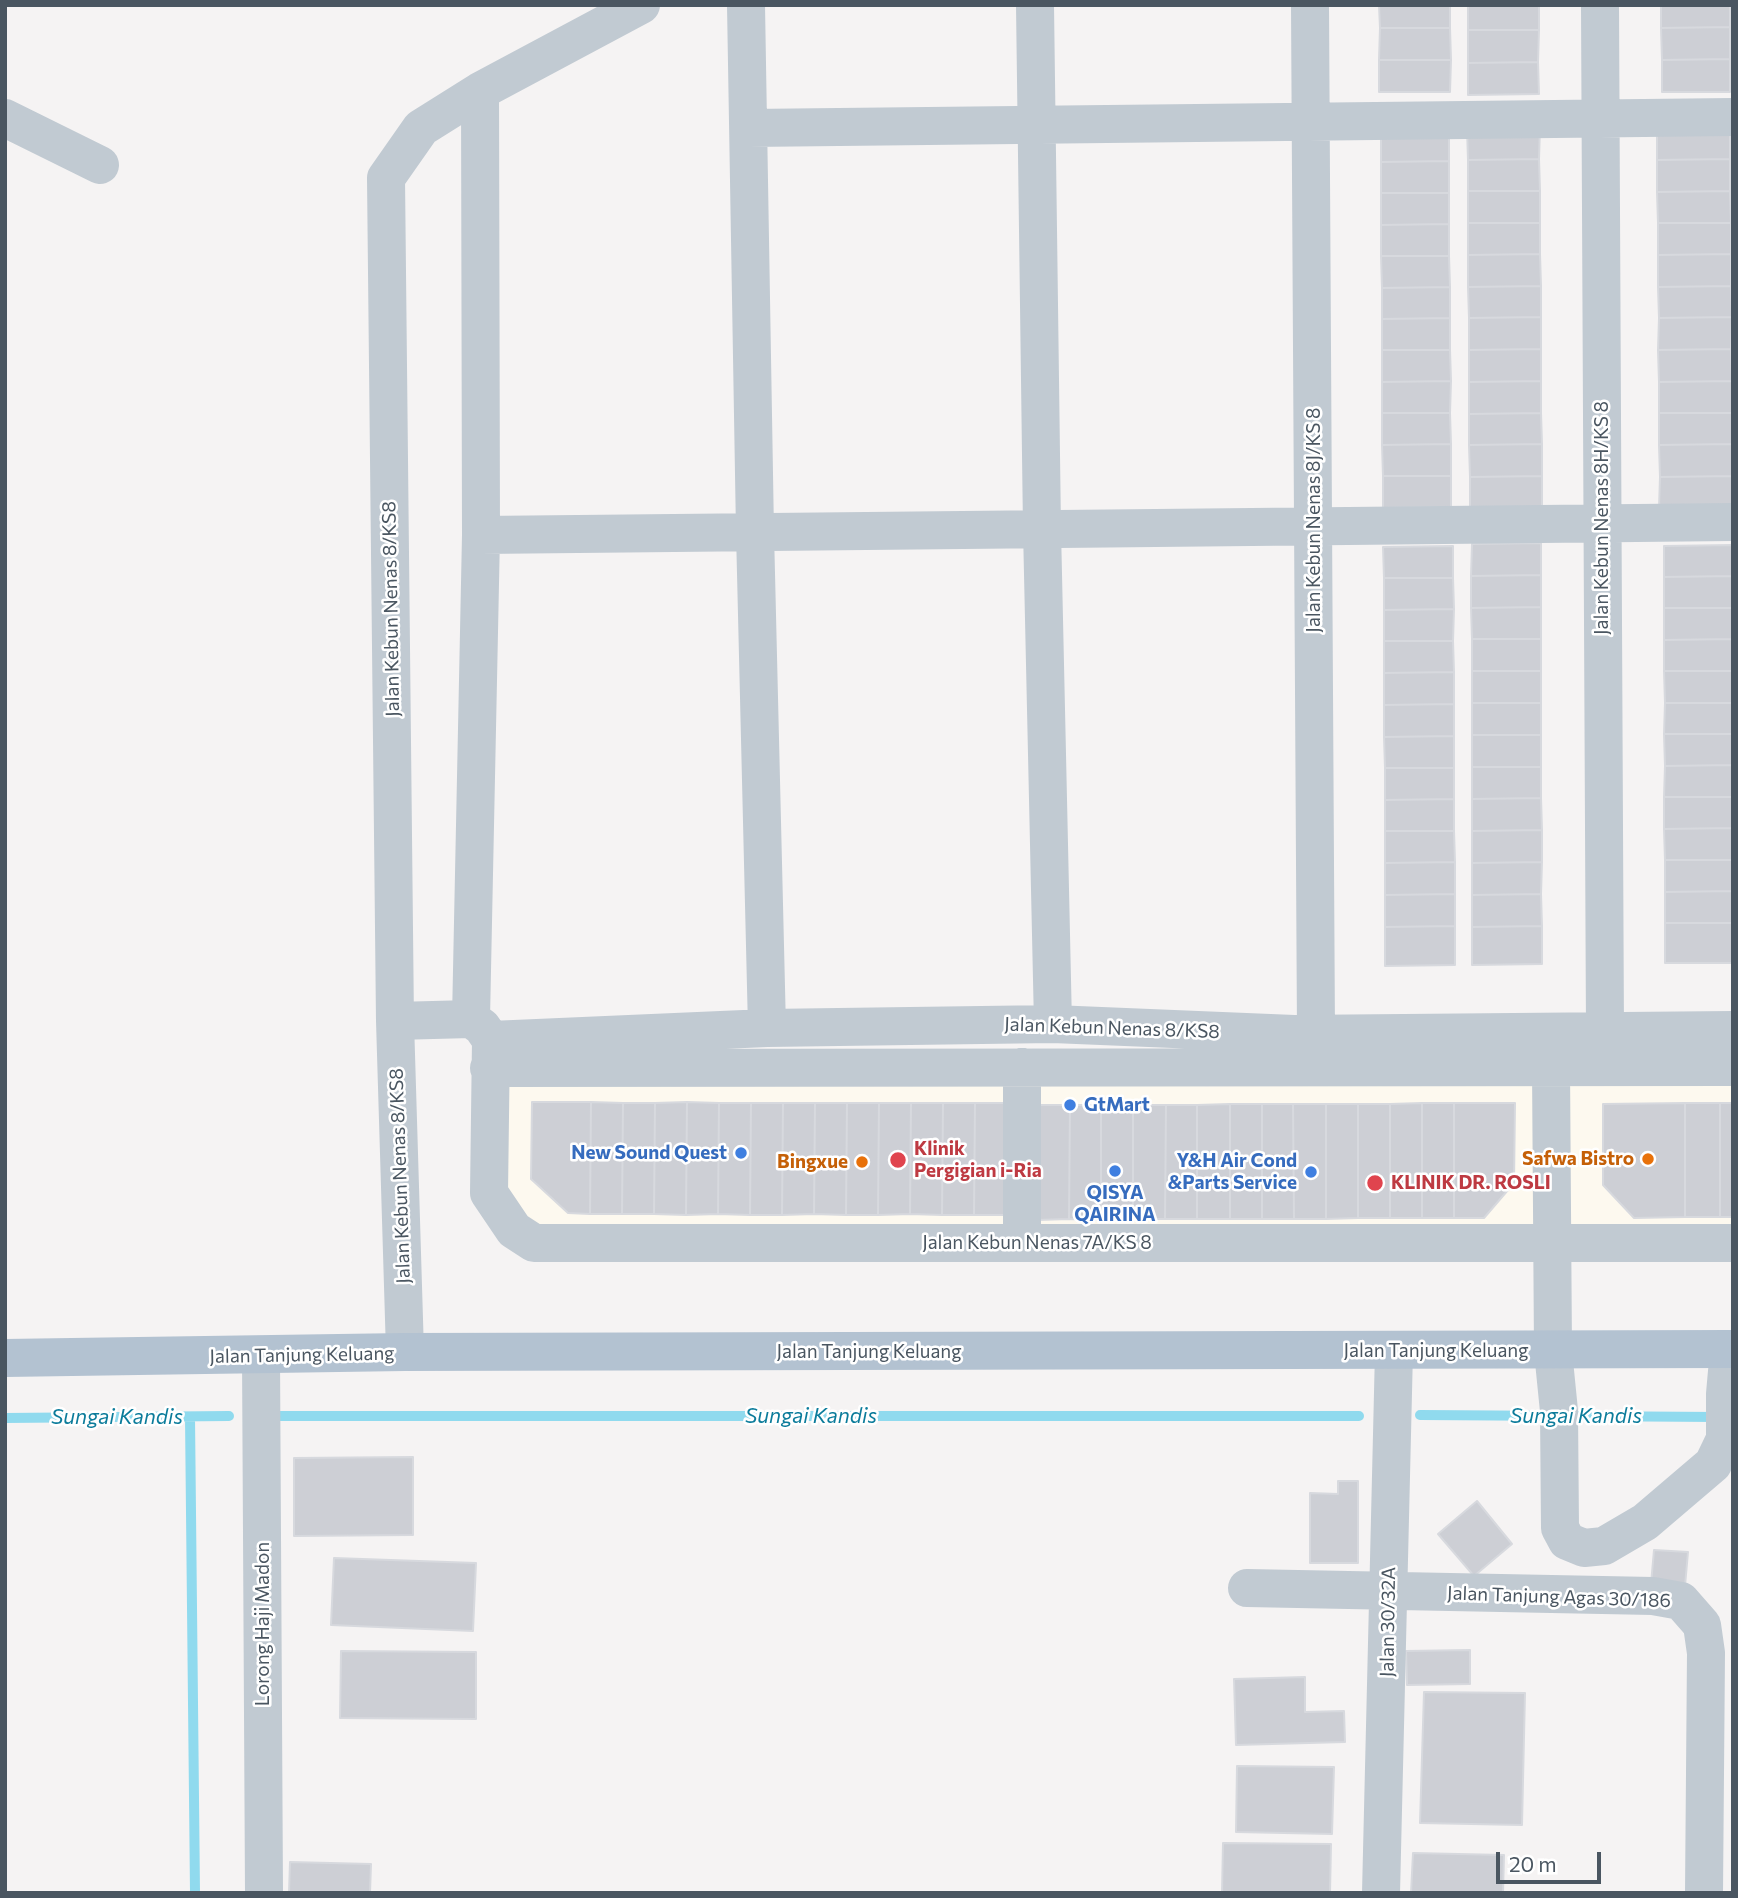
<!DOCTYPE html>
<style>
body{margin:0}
#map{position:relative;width:1738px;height:1898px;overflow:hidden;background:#f5f3f3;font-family:Commissioner,sans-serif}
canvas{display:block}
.frame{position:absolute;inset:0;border:7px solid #4a5661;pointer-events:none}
.scale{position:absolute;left:1496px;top:1852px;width:105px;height:32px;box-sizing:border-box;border:4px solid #4a5661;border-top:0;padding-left:9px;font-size:21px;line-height:24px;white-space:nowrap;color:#4a5661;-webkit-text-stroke:5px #fff;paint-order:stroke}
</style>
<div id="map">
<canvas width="1738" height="1898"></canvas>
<div class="frame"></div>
<div class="scale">20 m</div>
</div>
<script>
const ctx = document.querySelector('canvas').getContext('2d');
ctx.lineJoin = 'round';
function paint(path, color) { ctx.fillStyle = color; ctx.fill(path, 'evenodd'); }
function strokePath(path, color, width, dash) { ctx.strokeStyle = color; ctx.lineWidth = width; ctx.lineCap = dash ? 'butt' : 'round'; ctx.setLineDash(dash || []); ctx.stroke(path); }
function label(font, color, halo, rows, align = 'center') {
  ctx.font = font + ' Commissioner,sans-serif'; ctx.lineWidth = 5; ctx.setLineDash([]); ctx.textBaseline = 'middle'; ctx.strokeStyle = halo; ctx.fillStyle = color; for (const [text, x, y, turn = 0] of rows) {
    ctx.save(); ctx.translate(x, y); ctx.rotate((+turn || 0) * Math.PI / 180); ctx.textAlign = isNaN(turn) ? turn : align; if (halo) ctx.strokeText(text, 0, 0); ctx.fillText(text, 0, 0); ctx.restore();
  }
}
paint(new Path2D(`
 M503,1075H1733V1230L538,1228L501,1189Z`), '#fdf9ef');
strokePath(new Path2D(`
 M1420,1415L1718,1417
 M267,1416H1359
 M190,1417L195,1893
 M5,1418L229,1416`), '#90daee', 10);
const building = new Path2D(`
 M1379,5H1450V28H1380Z
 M1468,5H1539V30H1468Z
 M1661,5H1730V27L1661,28Z
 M1730,27V59L1662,60L1661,28Z
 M1380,28H1450L1451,60H1379Z
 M1468,30H1539L1538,62L1468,63Z
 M1730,59V92H1662V60Z
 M1379,60H1451L1450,92H1379Z
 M1538,62L1539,94L1468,95V63Z
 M1540,127L1539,159L1468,160L1467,128Z
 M1730,127V159L1657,160V128Z
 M1381,130H1449V161L1381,162Z
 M1539,159L1540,191H1468V160Z
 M1730,159V191L1657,192V160Z
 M1449,161V193H1381V162Z
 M1468,191H1540V223H1468Z
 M1730,191L1731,223H1658L1657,192Z
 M1381,193H1449V224L1381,225Z
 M1468,223H1540V254L1468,255Z
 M1658,223H1731V254L1658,255Z
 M1449,224V256H1381V225Z
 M1540,254L1541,286L1468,287V255Z
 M1731,254V286L1658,287V255Z
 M1381,256H1449L1450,287L1382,288Z
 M1541,286V317L1469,318L1468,287Z
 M1731,286L1732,317L1659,318L1658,287Z
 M1450,287V318L1382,319V288Z
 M1541,317V349L1469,350V318Z
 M1732,317L1731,349L1658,350L1659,318Z
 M1450,318V350H1382V319Z
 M1541,349V381L1469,382V350Z
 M1731,349L1732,381L1659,382L1658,350Z
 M1382,350H1450L1451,381L1382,382Z
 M1451,381L1450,413H1382V382Z
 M1541,381V413L1469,414V382Z
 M1732,381V413H1659V382Z
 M1382,413H1450L1451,444L1382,445Z
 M1541,413L1542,444L1469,445V414Z
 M1659,413H1732V444L1659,445Z
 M1451,444V476H1383L1382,445Z
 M1542,444V476L1470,477L1469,445Z
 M1732,444L1733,476L1660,477L1659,445Z
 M1383,476H1451V507L1383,508Z
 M1542,476V507L1470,508V477Z
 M1733,476L1732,507L1659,508L1660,477Z
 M1541,543V575L1471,576L1472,544Z
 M1733,545V576L1664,577V546Z
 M1453,546V578H1384L1383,547Z
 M1541,575V607L1471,608V576Z
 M1733,576V608H1664V577Z
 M1384,578H1453L1454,609L1384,610Z
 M1541,607V639H1472L1471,608Z
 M1664,608H1733V639L1664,640Z
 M1454,609L1453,641H1384V610Z
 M1472,639H1541V671H1472Z
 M1733,639V671H1664V640Z
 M1384,641H1453L1454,672L1384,673Z
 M1472,671H1541V703H1472Z
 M1664,671H1733V703H1665Z
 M1454,672V704L1384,705V673Z
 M1472,703H1541V735H1472Z
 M1665,703H1733V734H1664Z
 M1454,704V736L1384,737V705Z
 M1664,734H1733V765L1665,766Z
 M1472,735H1541V767H1472Z
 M1454,736V768H1385L1384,737Z
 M1733,765V797H1664L1665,766Z
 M1472,767H1541V798L1472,799Z
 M1385,768H1454V799L1385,800Z
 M1664,797H1733V828L1664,829Z
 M1541,798L1542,830L1472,831V799Z
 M1454,799V831H1385V800Z
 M1733,828V860H1665L1664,829Z
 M1542,830V862L1472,863V831Z
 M1385,831H1454L1455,862L1385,863Z
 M1665,860H1733V891L1665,892Z
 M1455,862V894L1385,895V863Z
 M1542,862L1541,894L1472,895V863Z
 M1733,891V923H1665V892Z
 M1455,894V926L1385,927V895Z
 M1541,894L1542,926L1472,927V895Z
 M1665,923H1733V963H1665Z
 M1455,926V965L1385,966V927Z
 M1542,926V964L1472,965V927Z
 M532,1102H591L590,1214L568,1213L531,1179Z
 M591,1102L623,1103L622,1214H590Z
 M687,1102L686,1215L654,1214L655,1103Z
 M687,1102L719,1103L718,1214L686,1215Z
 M623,1103H655L654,1214H622Z
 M719,1103H751L750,1215L718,1214Z
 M751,1103H783L782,1215H750Z
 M783,1103H815L814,1214L782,1215Z
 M815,1103H847L846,1215L814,1214Z
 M847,1103H879L878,1215H846Z
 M879,1103H911L910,1214L878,1215Z
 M911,1103H943L942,1215L910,1214Z
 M943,1103H975L974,1215H942Z
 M975,1103H1007L1006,1215H974Z
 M1422,1103H1454V1218H1422Z
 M1422,1103V1218H1390V1104Z
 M1454,1103H1515L1514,1183L1484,1218H1454Z
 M1685,1103V1217L1634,1218L1603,1185V1104Z
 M1685,1103H1720V1217H1685Z
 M1720,1103H1733V1217H1720Z
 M1230,1104H1262V1219H1230Z
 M1230,1104V1219H1197V1105Z
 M1262,1104H1293L1294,1219H1262Z
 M1293,1104H1326V1219H1294Z
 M1326,1104H1358V1218L1326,1219Z
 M1358,1104H1390V1218H1358Z
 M1037,1105H1070L1069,1219L1037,1220Z
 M1070,1105H1101V1220L1069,1219Z
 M1101,1105H1133V1219L1101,1220Z
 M1133,1105H1166L1165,1219H1133Z
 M1166,1105H1197V1219H1165Z
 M413,1457V1535L294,1536V1458Z
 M1338,1481H1358V1563H1310V1493L1338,1494Z
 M1477,1501L1512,1544L1474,1576L1438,1534Z
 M1654,1550L1688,1552L1685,1586L1651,1584Z
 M334,1558L476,1563L473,1631L331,1625Z
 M1470,1650V1684L1407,1685L1406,1651Z
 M341,1651L476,1652V1719L340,1718Z
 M1305,1677V1712L1344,1711L1345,1742L1236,1745L1234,1679Z
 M1424,1692L1525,1693L1522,1825L1420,1823Z
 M1237,1766L1334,1767L1332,1834L1236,1832Z
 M1223,1843L1331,1844L1330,1893H1222Z
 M1413,1853L1504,1855L1503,1893H1411Z
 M290,1862L371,1864L370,1893H289Z`);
paint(building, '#cdcfd5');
strokePath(building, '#d7d9de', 2);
strokePath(new Path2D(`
 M746,5L755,532L767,1028
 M1035,5L1042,529L1053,1024
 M1310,5L1316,1034
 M1600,5L1605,1031
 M5,118L100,165
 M749,128L1733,117
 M481,535L1733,522
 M471,1019L481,535L480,91
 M395,1021L471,1019L482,1027L491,1040L489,1193L514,1230L534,1243H1733
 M491,1040L767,1028L1053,1024L1294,1034L1733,1030
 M1022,1067V1242
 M1551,1067L1553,1351L1559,1411L1560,1528L1567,1541L1584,1548L1604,1546L1645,1522L1713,1464L1725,1439V1394L1729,1349
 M489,1068L1733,1067
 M405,1352L395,1021L386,178L421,128L480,91L641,5
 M261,1356L264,1893
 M1247,1588L1653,1596L1681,1601L1702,1625L1706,1653L1704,1893
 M1381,1893L1394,1351`), '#c1cad2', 38);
strokePath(new Path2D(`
 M5,1358L405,1352L1733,1349`), '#b3c2d1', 38);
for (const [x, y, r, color] of [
 [1070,1105,7,"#3f7fe0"],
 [741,1153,7,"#3f7fe0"],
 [1648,1159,7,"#e8710a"],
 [898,1160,9,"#e0444e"],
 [862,1162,7,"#e8710a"],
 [1115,1171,7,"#3f7fe0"],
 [1311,1172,7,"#3f7fe0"],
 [1375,1183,9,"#e0444e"]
]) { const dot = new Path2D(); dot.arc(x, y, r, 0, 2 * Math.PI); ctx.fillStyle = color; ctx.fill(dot); strokePath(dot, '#fff', 2.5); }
label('19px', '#4a5661', '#fff', [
 ["Jalan Kebun Nenas 8H/KS 8",1602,518,-90],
 ["Jalan Kebun Nenas 8J/KS 8",1314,520,-90],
 ["Jalan Kebun Nenas 8/KS8",391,609,-91],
 ["Jalan Kebun Nenas 8/KS8",1112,1028,2],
 ["Jalan Kebun Nenas 8/KS8",400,1176,-92],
 ["Jalan Kebun Nenas 7A/KS 8",1037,1243],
 ["Jalan Tanjung Keluang",1436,1351],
 ["Jalan Tanjung Keluang",869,1352],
 ["Jalan Tanjung Keluang",302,1355,-1],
 ["Jalan Tanjung Agas 30/186",1559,1597,2],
 ["Jalan 30/32A",1388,1622,-89],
 ["Lorong Haji Madon",263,1624,-90]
]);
label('bold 19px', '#366cbe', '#fff', [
 ["GtMart",1084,1105,"left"],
 ["New Sound Quest",727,1153],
 ["Y&H Air Cond",1297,1161],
 ["&Parts Service",1297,1183],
 ["QISYA",1115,1193,"center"],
 ["QAIRINA",1115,1215,"center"]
], 'right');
label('bold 19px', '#be3a42', '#fff', [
 ["Klinik",914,1149],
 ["Pergigian i-Ria",914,1171],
 ["KLINIK DR. ROSLI",1391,1183]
], 'left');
label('bold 19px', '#c56008', '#fff', [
 ["Safwa Bistro",1634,1159],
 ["Bingxue",848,1162]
], 'right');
label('italic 21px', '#0c7c9b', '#fff', [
 ["Sungai Kandis",811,1416],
 ["Sungai Kandis",1576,1416],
 ["Sungai Kandis",117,1417]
]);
</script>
